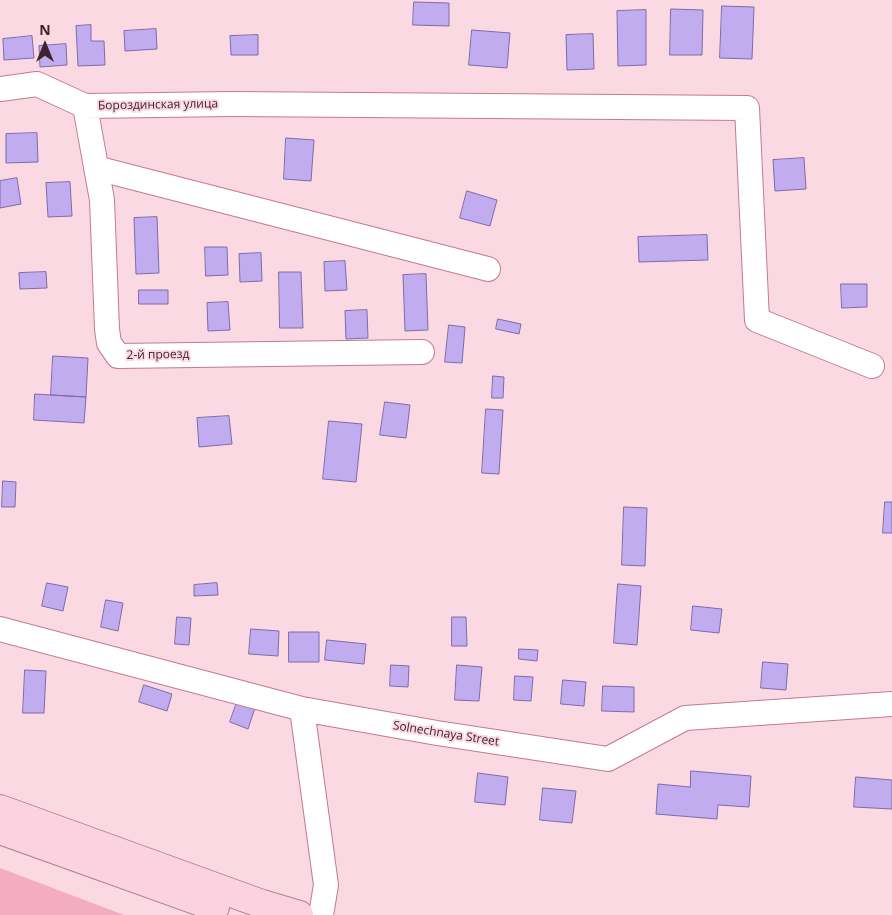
<!DOCTYPE html>
<meta charset="utf-8">
<style>
body{margin:0}
#map{position:relative;width:892px;height:915px;overflow:hidden;background:#fad9e3;font-family:"Open Sans",sans-serif}
canvas{display:block}
.north{position:absolute;left:20px;top:20px;width:50px;height:50px;-webkit-text-stroke:4px #fad9e3;paint-order:stroke;rotate:0deg;font-size:14px;font-weight:700;line-height:20px;text-align:center;color:#41232d}
.north::after{content:'';display:block;margin:auto;width:18px;height:22px;background:#41232d;clip-path:polygon(50% 0,100% 100%,50% 72%,0 100%)}
</style>
<div id="map">
<canvas width="892" height="915"></canvas>
<div class="north">N</div>
</div>
<script>
const ctx = document.querySelector('canvas').getContext('2d');
ctx.lineJoin = 'round';
function paint(path, color) { ctx.fillStyle = color; ctx.fill(path, 'evenodd'); }
function strokePath(path, color, width, dash) { ctx.strokeStyle = color; ctx.lineWidth = width; ctx.lineCap = dash ? 'butt' : 'round'; ctx.setLineDash(dash || []); ctx.stroke(path); }
function label(font, color, halo, rows, align = 'center') {
  ctx.font = font + ' "Open Sans",sans-serif'; ctx.lineWidth = 4; ctx.setLineDash([]); ctx.textBaseline = 'middle'; ctx.strokeStyle = halo; ctx.fillStyle = color; for (const [text, x, y, turn = 0] of rows) {
    ctx.save(); ctx.translate(x, y); ctx.rotate((+turn || 0) * Math.PI / 180); ctx.textAlign = isNaN(turn) ? turn : align; if (halo) ctx.strokeText(text, 0, 0); ctx.fillText(text, 0, 0); ctx.restore();
  }
}
paint(new Path2D(`
 M0,868L124,915H0Z`), '#f3acc2');
const building = new Path2D(`
 M414,2L449,3V26L413,25Z
 M722,6L754,7L752,59L720,58Z
 M671,9L703,10L702,55H670Z
 M646,10V65L618,66L617,11Z
 M91,25V41H104L105,65L78,66L76,26Z
 M156,29L157,49L125,51L124,31Z
 M472,30L510,33L507,68L469,65Z
 M593,34L594,69L567,70L566,35Z
 M258,35V55H231L230,36Z
 M32,36L34,58L4,60L3,39Z
 M66,44L67,65L40,67L39,46Z
 M37,133L38,162L6,163V134Z
 M286,138L314,140L311,181L284,179Z
 M804,158L806,189L775,191L773,160Z
 M17,178L21,204L0,208V181Z
 M70,182L72,216L48,217L46,183Z
 M467,191L497,200L490,226L460,218Z
 M157,217L159,273L136,274L134,218Z
 M707,235L708,260L639,262L638,237Z
 M205,247H227L228,275L206,276Z
 M261,253L262,281L240,282L239,254Z
 M345,261L347,290L325,291L324,262Z
 M46,272L47,288L20,289L19,273Z
 M279,272H301L303,328H280Z
 M426,274L428,330L405,331L403,275Z
 M841,284H867V307L842,308Z
 M139,290H168V304H139Z
 M228,302L230,330L208,331L207,303Z
 M367,310L368,338L346,339L345,311Z
 M498,319L521,324L519,334L496,329Z
 M449,325L465,327L462,363L445,362Z
 M53,356L88,358L86,397L51,395Z
 M493,376L504,377L503,398H492Z
 M35,394L86,397L84,423L34,420Z
 M385,402L410,405L406,438L380,435Z
 M486,409L503,410L499,474L482,473Z
 M229,416L232,444L199,447L197,418Z
 M329,421L362,424L356,482L323,479Z
 M3,481L16,482L15,507H2Z
 M885,502H892V533H883Z
 M624,507L647,508L645,566L622,565Z
 M47,583L68,587L63,611L42,606Z
 M217,583L218,595L194,596V585Z
 M618,584L641,586L637,645L614,643Z
 M106,600L123,603L118,631L101,627Z
 M693,606L722,609L719,633L691,630Z
 M177,617L191,618L189,645L175,644Z
 M452,617H466L467,646H452Z
 M251,629L279,631L278,656L249,654Z
 M289,632H319V662H289Z
 M327,640L366,644L364,664L325,660Z
 M519,649L538,650L537,661L519,659Z
 M763,662L788,664L786,690L761,688Z
 M391,665L409,666L408,687L390,686Z
 M457,665L482,667L479,701L455,700Z
 M25,670L46,671L44,713H23Z
 M515,676L533,677L531,701L514,700Z
 M563,680L586,682L584,706L561,704Z
 M144,685L172,694L167,711L139,702Z
 M603,686L634,687V712L602,711Z
 M237,702L255,708L248,729L230,722Z
 M691,771L751,776L749,807L718,805L717,819L656,814L658,784L690,787Z
 M478,773L508,777L505,805L475,802Z
 M856,777L892,780V809L854,807Z
 M543,788L576,791L572,823L540,820Z`);
paint(building, '#c1acef');
strokePath(building, '#7f6aa8', 1);
const minor = new Path2D(`
 M0,89L37,84L85,106L232,104L747,108L757,320L872,366
 M85,106L102,200L107,329L109,343L118,356L422,352
 M96,168L488,269
 M0,629L302,709L437,733L608,759L685,718L892,704
 M302,709L326,885L321,915`);
const major = new Path2D(`
 M0,809L262,904L299,915
 M0,830L215,907`);
strokePath(minor, '#c37a92', 26);
strokePath(major, '#b88193', 30);
strokePath(minor, '#fff', 24);
strokePath(major, '#fbd2df', 28);
label('12px', '#41232d', '#fad9e3', [
 ["Бороздинская улица",158,105,-1],
 ["2-й проезд",158,355,-1],
 ["Solnechnaya Street",446,734,9]
]);
</script>
